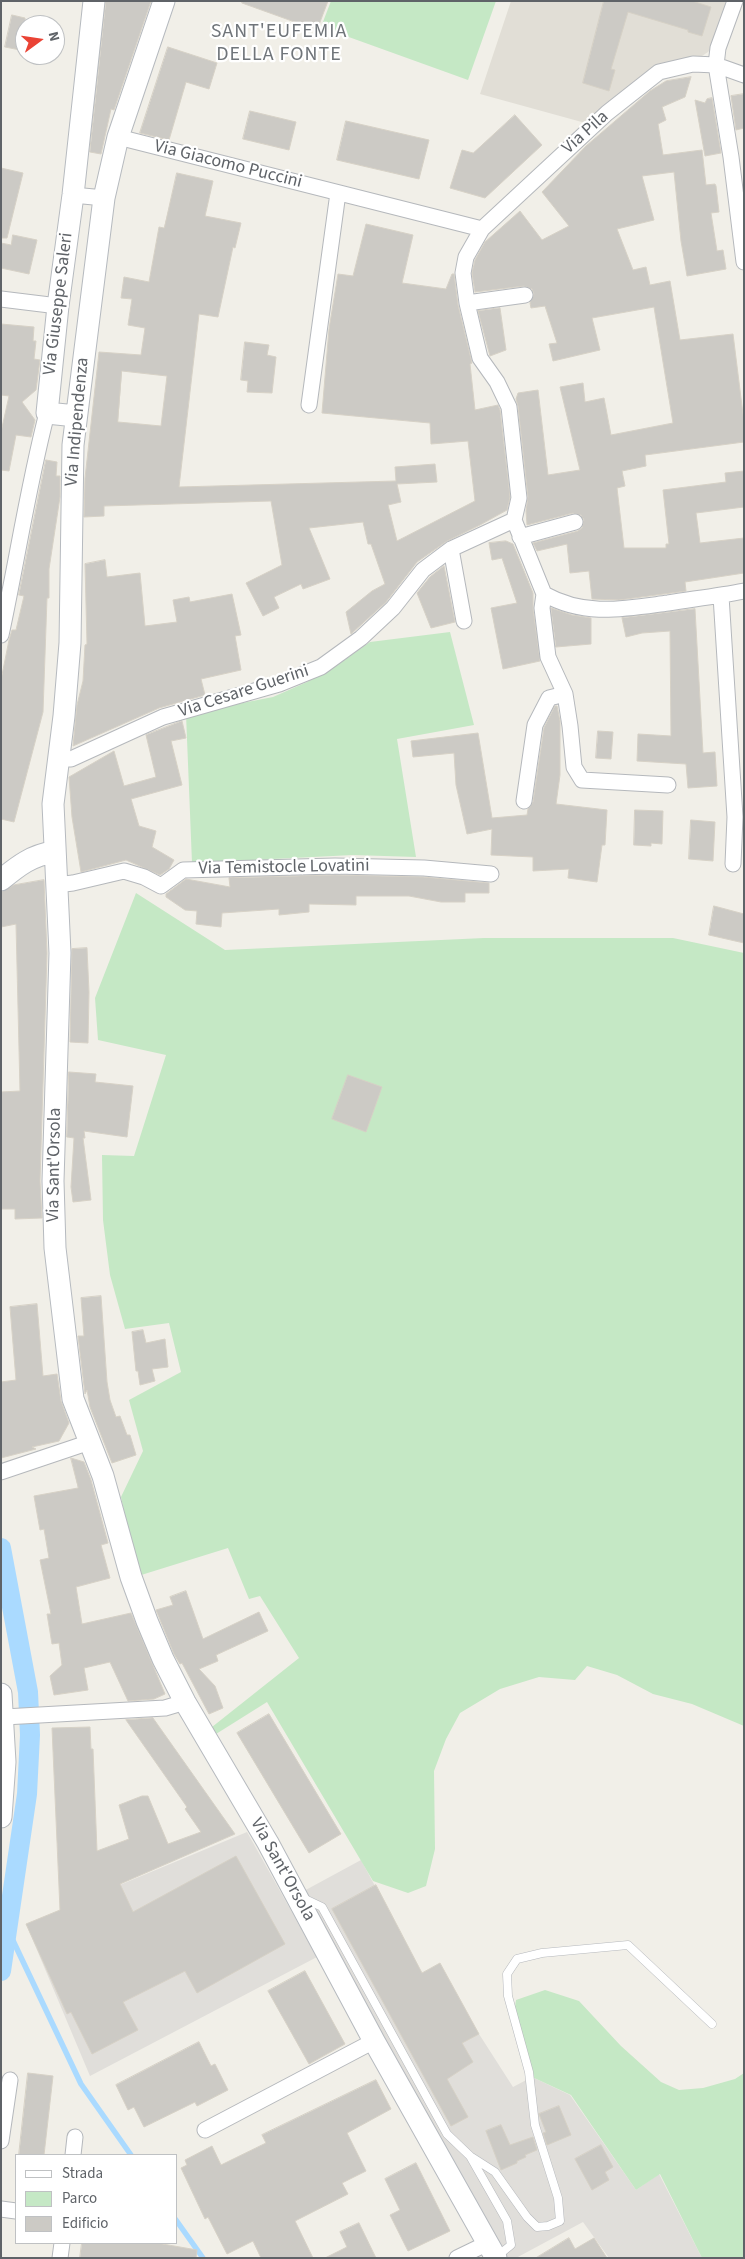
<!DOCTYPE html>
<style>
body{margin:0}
#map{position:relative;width:745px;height:2259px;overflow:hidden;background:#f1efe8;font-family:"Source Sans 3",sans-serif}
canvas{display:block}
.frame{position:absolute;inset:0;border:2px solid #5f6368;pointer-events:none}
.legend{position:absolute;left:15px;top:2154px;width:162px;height:90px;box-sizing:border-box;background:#fff;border:1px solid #bfc1c3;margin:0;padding:6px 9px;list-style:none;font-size:15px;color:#5f6368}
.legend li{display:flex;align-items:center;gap:10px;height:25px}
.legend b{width:25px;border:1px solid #bfc1c3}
.north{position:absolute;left:15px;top:15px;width:50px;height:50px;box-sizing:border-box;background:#fff;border:1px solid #bfc1c3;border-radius:50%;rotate:76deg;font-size:14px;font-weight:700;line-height:20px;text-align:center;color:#5f6368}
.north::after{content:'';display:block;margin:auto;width:18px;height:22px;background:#ea4335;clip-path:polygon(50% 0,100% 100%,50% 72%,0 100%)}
</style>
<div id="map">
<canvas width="745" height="2259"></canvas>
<div class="frame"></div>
<ul class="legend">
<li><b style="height:6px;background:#fff"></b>Strada</li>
<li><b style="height:14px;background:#c5e8c5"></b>Parco</li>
<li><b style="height:14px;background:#cccac5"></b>Edificio</li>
</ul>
<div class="north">N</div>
</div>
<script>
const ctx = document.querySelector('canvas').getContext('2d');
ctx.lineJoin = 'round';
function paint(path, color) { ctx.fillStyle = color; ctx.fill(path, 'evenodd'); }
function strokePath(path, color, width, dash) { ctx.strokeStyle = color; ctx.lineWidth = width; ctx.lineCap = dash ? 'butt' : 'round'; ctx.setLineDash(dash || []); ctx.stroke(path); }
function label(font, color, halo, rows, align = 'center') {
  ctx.font = font + ' "Source Sans 3",sans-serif'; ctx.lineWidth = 4.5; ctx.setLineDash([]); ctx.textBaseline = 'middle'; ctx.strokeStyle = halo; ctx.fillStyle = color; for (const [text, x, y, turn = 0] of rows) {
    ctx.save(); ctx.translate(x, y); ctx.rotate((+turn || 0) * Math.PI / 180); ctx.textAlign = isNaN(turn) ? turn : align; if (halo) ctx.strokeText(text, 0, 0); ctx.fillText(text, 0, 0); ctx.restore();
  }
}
paint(new Path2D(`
 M247,1832L317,1957L90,2076L26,1924Z
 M361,1860L422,1973L479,2034L513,2087L532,2077L570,2095L636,2190L659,2174L702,2258H609L583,2222L516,2258H503L302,1892Z`), '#e0deda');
paint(new Path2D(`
 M511,1H732L713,47L708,52L702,56L679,61L589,124L480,94Z`), '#e1ded6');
paint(new Path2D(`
 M331,1H496L468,80L321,27Z
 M450,632L474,725L397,739L416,857L353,855L192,863L186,714L273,697L307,682L336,666L370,642Z
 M136,893L225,950L484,938H673L744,953V1726L692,1704L653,1694L617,1675L587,1666L575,1680L539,1677L500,1689L460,1713L446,1739L434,1771L435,1849L426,1886L408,1893L373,1881L267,1702L216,1734L212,1727L299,1658L260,1596L249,1599L228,1548L138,1576L121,1497L143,1451L129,1400L181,1372L169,1323L125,1329L110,1275L103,1220L102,1155L134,1156L166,1055L98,1040L95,998Z
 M545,1990L579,2001L621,2046L661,2082L679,2090L703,2088L735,2079L744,2073V2258H702L660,2174L636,2190L571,2095L532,2077L513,2020L516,2000Z`), '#c5e8c5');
strokePath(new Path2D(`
 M8,1930L81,2084L131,2155
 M176,2220L203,2258`), '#aadaff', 5.5);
strokePath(new Path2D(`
 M1,1548L28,1692L30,1735L27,1794L1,1971`), '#aadaff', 20);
const building = new Path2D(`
 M106,1H151L114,110L111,109L101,154L90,152Z
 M243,1H328L317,30L242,3Z
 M604,1H692L711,7L702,36L688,32V30L628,12L611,69L615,70L609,91L583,83Z
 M12,15L25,18V51L5,47Z
 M168,47L217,63L209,89L186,82L169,140L140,133Z
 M691,77L685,97L662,107L666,120L658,124L663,155L702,150L706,185L715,184L716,186L719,212L711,213L717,251L723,250L726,269L687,276L681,241L674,172L642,176L654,220L617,229L633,270L646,267L650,285L670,281L680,340L733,334L744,422V442L645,455L646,466L622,471L625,486L617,488L624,548H666V544H669L663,490L726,482L725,473L744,471V507L696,513L700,543L744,538V573L685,582L686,591L619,600L592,599L589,571L570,573L567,544L537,551L533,543L578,531L582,528L584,520L581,515L573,513L527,525L526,511L528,497L518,406L516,399L518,393L538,390L548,475L580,470L560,387L583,383L585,402L604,398L611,435L673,423L654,307L592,318L600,350L553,361L549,344L557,343L545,306L531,308L530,303L534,294L532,289L524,286L475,292L472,273L475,260L485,242L520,211L542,240L569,226L542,192L586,146L650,91L666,81Z
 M744,94V128L736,130L731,96Z
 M712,98L721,153L705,156L695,100L705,103L707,99Z
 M250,111L296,122L289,150L243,139Z
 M515,115L542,145L485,198L450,188L462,150L473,153Z
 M346,121L429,140L419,179L337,160Z
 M1,168L23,173L7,238H1Z
 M177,173L213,181L205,216L241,223L235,248L233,247L218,317L199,314L179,487L396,481L395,467L435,464L437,482L397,484L401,502L388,505L397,541L475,501L468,441L431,444L430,423L322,413L329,329L338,274L353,276L366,224L413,235L402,283L446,289L452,274H454L458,305L472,363L470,364L475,410L498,405L500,410L510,497L507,510L480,525L447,541L417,562L386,602L351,634L346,612L372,591L385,584L371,544H368L363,522L309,528L330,579L303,589L301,584L274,597L279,608L263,616L246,583L282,565L271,501L104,506V516L84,517L85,478L99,352L141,355L145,328L128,325L132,299L121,298L124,277L149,282L159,227L164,228ZM122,371L167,376L161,426L118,422Z
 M13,235L37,240L29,274L1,268V243L11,245Z
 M500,308L506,350L490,356L478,311Z
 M1,324L34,327L33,341H36L34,359L40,360L36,390L22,402L35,420L31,437L16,435L9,471L1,470V432L9,396L1,395Z
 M245,342L269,345L267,355L276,357L272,393L247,392L248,381L241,380Z
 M46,460L57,462L56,476H60V497L49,569V598H47L43,712L14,822L1,819V680L9,640L12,630H16L24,596L19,595Z
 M506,541L513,544L533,593V609L540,661L503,669L491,608L517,603L502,558L492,560L489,543Z
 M105,560L107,577L140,573L145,626L177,622L173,600L189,597L190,602L232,594L241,635L235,636L241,670L201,679L205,695L159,708L73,746L77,705L83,681L85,645L87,644L85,564Z
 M444,566L455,622L431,628L417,593L430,577Z
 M551,608L572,615L591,618V644L556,647Z
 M695,609L703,753L715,752L717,786L688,788L686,764L637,761L638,734L671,736L670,631L642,633L626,637L622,618Z
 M555,706H557L560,721V775L556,804L607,810L605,845H602L597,882L568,878L569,869L533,871V857L491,855L492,829L467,834L456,785L454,753L413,757L411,741L478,733L492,818L527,815L528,809L533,802L544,728Z
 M182,721L186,738L171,741L182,785L131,799L139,826L156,831L152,847L174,860L169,869L160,875L126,860L81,872L72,817L69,777L114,751L124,786L156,777L146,735Z
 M598,731L613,732L611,759L596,758Z
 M635,810L663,811L662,844L651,843V846L634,845Z
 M691,820L715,822L713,861L689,859Z
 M335,875L423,877L489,883V893H465V902H441L409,896H356V905L309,904V912L279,915V909L222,913L221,927L196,924L197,911L185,910L166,897V894L186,879L230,887L229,878Z
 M44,880L47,953L40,1181L42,1218L15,1219V1209H1V1092L20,1091L16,924L1,927V892L14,885Z
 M714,906L744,914V943L709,935Z
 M87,948L89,992L88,1043L70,1042L72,949Z
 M69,1072L96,1074L95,1082L133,1086L127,1137L84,1131L85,1138H83L91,1200L73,1202L71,1187L74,1138L67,1137Z
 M348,1075L382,1087L366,1132L332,1119Z
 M101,1296L107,1382L110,1400L116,1417L120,1416L127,1435H130L136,1455L112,1463L90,1407L87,1390L85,1394L78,1336H84L81,1298Z
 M37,1304L43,1376L57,1374L61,1401L69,1423L59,1441L32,1447L36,1449L1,1458V1382L16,1380L10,1307Z
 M143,1330L146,1343L165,1339L168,1367L152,1369L155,1381L140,1385L138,1371H136L132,1332Z
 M71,1458L84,1462L91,1480L108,1543L101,1545L110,1578L76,1587L82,1624L131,1613L165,1694L154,1699L128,1701L110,1662L84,1668L88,1690L54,1695L50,1676L62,1665L59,1643L52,1644L47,1614H51L40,1560L49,1558L44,1529L40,1530L34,1496L78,1488Z
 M186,1591L203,1639L259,1612L268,1631L216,1655L218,1661L199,1669L215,1686L223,1708L209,1714L182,1663L180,1664L174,1654L156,1610L173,1605L170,1597Z
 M269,1714L341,1834L309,1853L237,1733Z
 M153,1718L235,1834L120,1884L133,1912L236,1856L285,1944L197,1993L185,1971L123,2002L138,2030L92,2054L71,2012L67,2014L26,1924L60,1910L52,1728L90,1727L91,1749H93L97,1851L129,1839L119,1805L142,1796H148L168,1844L201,1832L185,1809L187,1807L126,1720Z
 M376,1885L422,1973L440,1963L479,2034L462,2043L473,2062L447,2079L468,2117L451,2126L332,1909Z
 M305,1971L345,2044L309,2064L268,1991Z
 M199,2042L211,2066L215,2064L228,2090L197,2106L195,2102L144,2127L134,2107L128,2110L116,2085Z
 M28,2073L53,2076L44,2155H19Z
 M376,2080L391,2109L347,2133L366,2171L342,2183L348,2194L295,2221L313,2258H261L253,2241L227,2254L208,2217L205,2219L181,2168L187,2165L185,2160L212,2146L221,2165L266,2143L262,2135Z
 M559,2106L571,2135L547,2145L543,2133L546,2132L539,2114Z
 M501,2125L510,2145L533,2137L537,2150L525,2155L526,2157L517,2161V2163L501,2170L486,2131Z
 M601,2145L613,2167L605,2172L609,2180L592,2190L575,2159Z
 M416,2163L450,2231L408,2251L390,2215L400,2210L385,2179Z
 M359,2223L376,2258H325L347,2247L340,2232Z
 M569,2238L575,2249L594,2238L607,2258H536Z
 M82,2243H157L197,2250L196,2258H80Z`);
paint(building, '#cccac5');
strokePath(building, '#d6d1c6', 1);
const lane = new Path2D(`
 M303,1898L322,1907L447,2134L470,2156L507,2221L511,2245L496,2257
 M470,2156L495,2172L527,2217L537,2227L548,2226L560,2221L558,2198L535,2125L529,2072L508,1996L507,1974L517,1959L542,1953L628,1945L712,2024`);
const street = new Path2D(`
 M744,75L716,65L731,157L744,262
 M118,137L482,229
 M73,195L104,198
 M1,299L58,306
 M467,303L525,295
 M309,405L338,193
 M514,520L519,498L509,407L497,382L480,358L467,303L463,273L466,257L482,229L607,113L659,72L693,64L716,65L718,48L735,1
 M514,520L544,594C585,617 623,609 668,603C693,599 718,596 744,591
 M520,537L575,522
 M451,549L464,621
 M544,594L542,608L548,657L565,694L570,726L574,767L582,780L668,785
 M721,596L735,817L733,864
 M1,635C17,561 28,486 47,413
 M58,759H71L163,717L279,684L321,667L361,638L393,608L423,570L451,549L514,520
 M524,801L535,725L549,698L565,694
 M56,885L73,883L124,871L144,877L161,886L183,870L335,866L424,868L491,874
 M1,1472L90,1442
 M4,1717L165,1708L185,1702
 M205,2130L374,2041
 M1,2141L10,2080
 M73,2155L75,2137
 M1,2209L16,2211
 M60,2258L62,2243
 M457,2258L488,2243`);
const secondary = new Path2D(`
 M164,1L118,137L104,198L73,445L70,643L64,716L53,804L60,953L53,1181L55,1248L73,1399L103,1476L131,1577L147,1621L163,1659L185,1702L268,1843L374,2041L496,2258
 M76,416L47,413L58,306L73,195L94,1
 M1,880C18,866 32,855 54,852
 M1,1694L5,1762L1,1817`);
strokePath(lane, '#b5b8bc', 9);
strokePath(street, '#b5b8bc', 17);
strokePath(secondary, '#b6babf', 23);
strokePath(lane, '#fff', 8);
strokePath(street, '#fff', 15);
strokePath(secondary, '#fff', 21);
label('18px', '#5f6368', '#fff', [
 ["Via Pila",586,133,-42],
 ["Via Giacomo Puccini",228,165,14],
 ["Via Giuseppe Saleri",59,304,-83],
 ["Via Indipendenza",78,422,-85],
 ["Via Cesare Guerini",244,692,-18],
 ["Via Temistocle Lovatini",284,868,-1],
 ["Via Sant'Orsola",55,1165,-89],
 ["Via Sant'Orsola",282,1870,61]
]);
ctx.letterSpacing = '1px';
label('20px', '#70757a', '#fff', [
 ["SANT'EUFEMIA",279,33],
 ["DELLA FONTE",279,56]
]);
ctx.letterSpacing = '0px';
</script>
